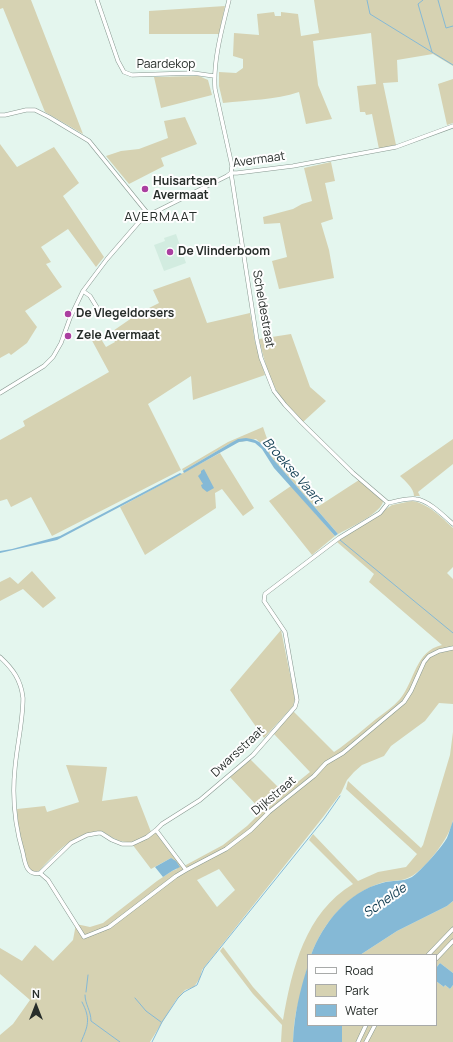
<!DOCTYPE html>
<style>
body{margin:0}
#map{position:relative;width:453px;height:1042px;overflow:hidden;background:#e4f6ee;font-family:Manrope,sans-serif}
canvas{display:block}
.legend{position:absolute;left:307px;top:954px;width:130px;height:72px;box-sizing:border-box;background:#fefefe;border:1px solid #a8aaa9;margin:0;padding:5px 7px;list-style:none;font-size:12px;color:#272d2a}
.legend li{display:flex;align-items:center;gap:8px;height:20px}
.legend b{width:20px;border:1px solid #a8aaa9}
.north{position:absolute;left:16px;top:986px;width:40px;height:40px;-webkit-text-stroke:3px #fefefe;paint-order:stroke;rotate:0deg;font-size:11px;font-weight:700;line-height:16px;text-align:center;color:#272d2a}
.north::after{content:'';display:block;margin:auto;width:14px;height:18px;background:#272d2a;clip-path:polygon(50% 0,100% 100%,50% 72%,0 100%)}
</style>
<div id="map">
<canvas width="453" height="1042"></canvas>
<ul class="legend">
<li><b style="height:5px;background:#fff"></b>Road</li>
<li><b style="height:11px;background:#d6d2b2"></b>Park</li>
<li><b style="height:11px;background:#85b9d6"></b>Water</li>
</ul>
<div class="north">N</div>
</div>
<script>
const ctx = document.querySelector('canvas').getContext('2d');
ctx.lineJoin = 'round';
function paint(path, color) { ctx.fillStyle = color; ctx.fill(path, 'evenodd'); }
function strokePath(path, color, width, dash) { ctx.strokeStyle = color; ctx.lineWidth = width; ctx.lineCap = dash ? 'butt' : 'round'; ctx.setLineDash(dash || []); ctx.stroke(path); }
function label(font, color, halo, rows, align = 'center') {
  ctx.font = font + ' Manrope,sans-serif'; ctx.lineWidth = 4; ctx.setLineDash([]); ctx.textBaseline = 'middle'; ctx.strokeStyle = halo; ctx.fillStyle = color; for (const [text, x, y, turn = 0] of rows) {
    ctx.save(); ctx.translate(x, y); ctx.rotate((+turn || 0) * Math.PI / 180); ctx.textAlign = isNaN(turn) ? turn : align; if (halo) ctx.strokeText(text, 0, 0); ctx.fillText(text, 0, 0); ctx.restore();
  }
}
paint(new Path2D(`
 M176,234L186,263L164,271L154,245L165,241L164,238Z`), '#d2ece0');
paint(new Path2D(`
 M0,0H31L83,134L45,112L3,8L0,9Z
 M314,0H453V66L433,54L397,60L398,82L383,83L396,145L379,149L372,114L366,115L365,112H360L357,86L376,84L371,33L313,41L318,85L332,119L306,124L299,92C275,100 248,100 223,103L219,86V72L236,73L243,68V59L233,56L234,33L259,35L257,14L274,12L275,16H281V12L298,14L301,36L319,33Z
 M225,6L219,34H149V11Z
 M199,76L208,80L212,95L161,108L154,77Z
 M453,79V123L447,125L438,84Z
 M185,117L197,144L161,158L164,166L129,184L106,156L121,151L139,149L168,138L164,121Z
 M0,144L17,167L54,147L79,183L63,196L104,257L96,267L68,229L41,247L51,262L46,264L62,287L25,311L37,327L27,343L11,355L9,353L0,358Z
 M331,162L335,181L325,183L333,219L321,223L329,250L334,278L279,289L272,261L287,257L280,223L264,224L263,217L293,209L302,204L312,201L304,168Z
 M190,277L207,323L250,313L255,342L265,375L193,400L191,376L148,404L181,470L52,536L31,497L11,507L7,499L0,501V440L25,426L23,421L109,372L89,335L96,331L106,347L115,342L110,333L139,313L159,303L153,290Z
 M291,334L310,387L326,401L303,422C295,413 286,405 280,396C268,378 264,359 259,339Z
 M263,427C266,436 269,445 274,454C286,473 304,490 319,506L359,480L383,501C383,512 348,529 338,534L273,459L264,446L256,439L229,444L183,471L182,469L228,442Z
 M453,439V464L418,492L420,496H414C414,488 405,481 400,476Z
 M220,453L254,508L243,516L222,489L215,493L216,508L145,555L120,507Z
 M291,486L335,536L312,555L269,501Z
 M412,501C428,503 442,518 453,528V567L447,573L453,579V704L439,703L425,721L391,746L384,756L362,765L354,772L347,780L341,793L323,817L202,970L200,978L194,987L185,990L176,1000L150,1042H0V1035L13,1024L30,1000L0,974V948L22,961L35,945L53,961L73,940L76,924L90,927L103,923L157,881L172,871L177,869L171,858L151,869L132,844L156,830L184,866L223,845L247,826L262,811L228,775L249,758L284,793L310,772L273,733L292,710L334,752L340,748C352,739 364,729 376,719C384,713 393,707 400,699C415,681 415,651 442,645L369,582L374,574L337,542L392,505ZM219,869L235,890L217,907L197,880Z
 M32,571L56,598L43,608L23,589L0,601V582L10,577L18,584Z
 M281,630L295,699L293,706L264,738L230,690Z
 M453,732C453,752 453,772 453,793C453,802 453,811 453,820C451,836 425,870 410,877C401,882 390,880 381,883C347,894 323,923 311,955H308V965L296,1012L294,1025L293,1042H281L282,1025L253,994L220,951L223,947L253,987L283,1020C292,969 305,913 353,884L309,840L313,834L358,881L378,872L406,867L417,854L346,789L348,781L421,848L423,845L450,755Z
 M66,765L107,767L102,801L137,796L151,832C131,847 121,844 102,831C73,832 56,853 38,872L34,873L30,869L27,865L18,828L17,809L45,806L47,812L79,802Z
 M453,901V973L440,963L436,968V955H360L397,931L447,906Z
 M436,981L444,987L445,985L450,989L453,985V1042H342V1025H436Z`), '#d6d2b2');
paint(new Path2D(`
 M246,438C262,440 264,446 273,459L338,534L335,536L274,468L262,449L255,443L247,441L239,442L184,473L183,471L229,444L238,439Z
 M204,469L214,488L207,492L202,488L201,485L203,484L198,476L201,473V471Z
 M180,473L182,474L57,540L0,553V551L12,549L60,536Z
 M453,821V901L447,906L397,931L360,955H311C323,923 348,892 382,883C392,880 403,882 412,877C420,872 442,847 447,838C449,833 451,826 453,821Z
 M171,858L176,861L180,867L172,871L163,877L155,867Z
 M440,963L453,973V985L450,989L445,985L444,987L436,981V968Z
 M308,965V1025H342V1042H293C294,1015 300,990 308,965Z`), '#85b9d6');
strokePath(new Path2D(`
 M367,0L370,14L453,65
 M423,0L418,4L432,52
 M438,0L446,28L453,26
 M340,540L453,633
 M86,992L88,975
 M85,995C85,1004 91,1011 91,1021L120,1042
 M135,998L146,1011L161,1022
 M81,1042C88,1026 91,1019 82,1002
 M152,1042L162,1022L178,998L184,992L197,985L204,968L324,819L340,796`), '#85b9d6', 1);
const street = new Path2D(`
 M97,0L118,61L124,72L132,75L193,73L214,76
 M229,0C222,29 213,60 215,89L232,166L231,173L257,340L261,358L274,391L285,405L301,422L353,473L388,503
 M0,115H5L26,110H35L49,117L89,141L149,215
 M83,291L90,296L98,309
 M0,393L44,366L53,357L61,343L70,318L83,291L107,259L139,222L149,215L227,176L231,173H237L293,166L396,147L453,126
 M388,503C397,501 407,498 416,499C428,500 444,516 453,524
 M0,657C13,669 21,680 23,698C23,721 17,745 15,768C12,796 15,826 23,853C25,864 27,876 40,873L48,880L84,937L109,927L176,876L186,870L226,849L251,830L269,812L314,776L326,763L343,753L404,702L411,691L424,662L429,656L439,651L453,648
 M156,830L186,870
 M40,873L71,843L87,835L98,833H101L112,840L122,844H132L147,837L156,830L162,824L200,800L253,755L295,707L297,700L285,632L264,601L265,594L339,538L380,513L388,503
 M428,955L453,929
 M436,959L453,941
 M358,1042L366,1025
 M366,1042L375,1025`);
strokePath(street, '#879890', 4.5);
strokePath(street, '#fff', 3.5);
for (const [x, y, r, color] of [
 [145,189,4,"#aa3fa0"],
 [170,252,4,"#aa3fa0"],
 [68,314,4,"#aa3fa0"],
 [68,336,4,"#aa3fa0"]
]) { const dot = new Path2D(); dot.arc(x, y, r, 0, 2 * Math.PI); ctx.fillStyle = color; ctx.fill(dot); strokePath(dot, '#fefefe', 1.5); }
label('12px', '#272d2a', '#fefefe', [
 ["Paardekop",166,65],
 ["Avermaat",259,160,-8],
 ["Scheldestraat",263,309,80],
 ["Dwarsstraat",238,752,-43],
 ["Dijkstraat",274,796,-40]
]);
label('bold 12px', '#272d2a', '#fefefe', [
 ["Huisartsen",153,182],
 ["Avermaat",153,196],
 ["De Vlinderboom",178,252],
 ["De Vlegeldorsers",76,314],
 ["Zele Avermaat",76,336]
], 'left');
ctx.letterSpacing = '1px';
label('13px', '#272d2a', '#fefefe', [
 ["AVERMAAT",161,217]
]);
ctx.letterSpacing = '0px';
label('italic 13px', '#123e53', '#fefefe', [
 ["Broekse Vaart",292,471,49],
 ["Schelde",385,901,-35]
]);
</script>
